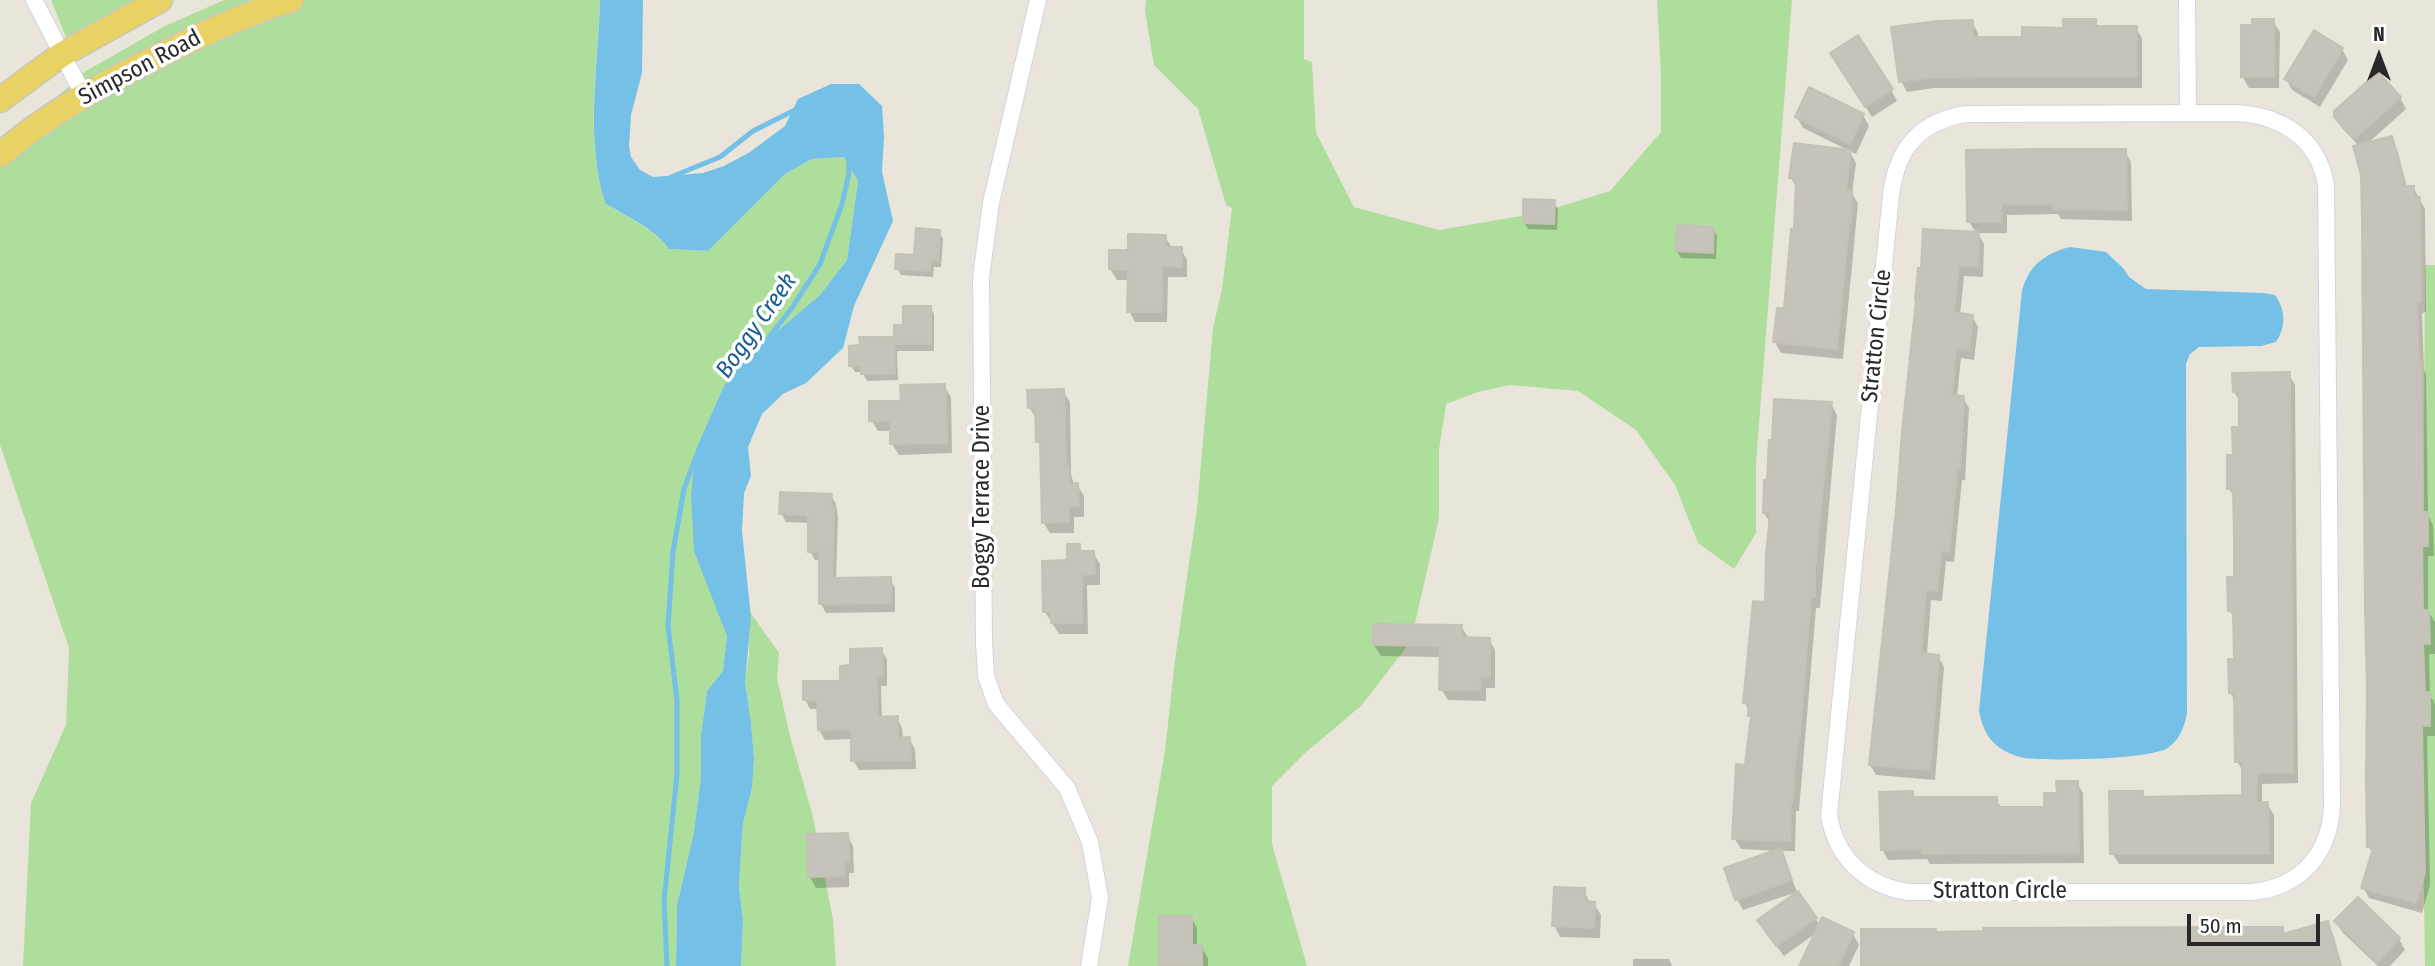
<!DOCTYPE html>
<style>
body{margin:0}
#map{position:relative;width:2435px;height:966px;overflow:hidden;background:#eae5db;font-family:"Fira Sans Condensed",sans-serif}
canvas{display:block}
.north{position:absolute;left:2344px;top:21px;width:70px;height:70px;-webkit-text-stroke:5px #fff;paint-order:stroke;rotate:0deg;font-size:19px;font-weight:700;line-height:28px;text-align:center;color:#292929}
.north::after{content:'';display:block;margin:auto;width:24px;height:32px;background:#292929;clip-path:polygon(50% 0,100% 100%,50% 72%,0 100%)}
.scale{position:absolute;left:2187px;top:914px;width:133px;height:32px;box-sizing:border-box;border:4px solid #292929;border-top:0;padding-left:9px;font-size:21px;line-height:24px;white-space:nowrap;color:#292929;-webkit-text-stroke:5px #fff;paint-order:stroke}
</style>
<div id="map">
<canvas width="2435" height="966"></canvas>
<div class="north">N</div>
<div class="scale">50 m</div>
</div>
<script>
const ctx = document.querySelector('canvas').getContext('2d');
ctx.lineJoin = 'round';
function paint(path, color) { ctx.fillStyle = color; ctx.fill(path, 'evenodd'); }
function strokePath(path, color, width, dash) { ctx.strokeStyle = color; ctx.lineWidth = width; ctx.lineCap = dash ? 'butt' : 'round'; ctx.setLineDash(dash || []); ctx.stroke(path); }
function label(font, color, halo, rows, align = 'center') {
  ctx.font = font + ' "Fira Sans Condensed",sans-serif'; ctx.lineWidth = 7; ctx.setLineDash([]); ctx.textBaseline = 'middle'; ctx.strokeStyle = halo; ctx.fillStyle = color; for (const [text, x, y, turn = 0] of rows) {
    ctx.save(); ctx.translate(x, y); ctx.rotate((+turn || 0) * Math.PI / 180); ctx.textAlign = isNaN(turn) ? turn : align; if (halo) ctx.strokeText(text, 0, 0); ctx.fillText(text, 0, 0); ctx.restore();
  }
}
paint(new Path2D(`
 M51,0H174L68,42Z
 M224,0H600C597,67 585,139 605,203C628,218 652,227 669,249L708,251L785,174L812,159L844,157L858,181L847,260L820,295L742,361L724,386L696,449L727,636L723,671L707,691L701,735V777L694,832L677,905L676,966H23L31,803L66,725L69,648L0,445V153L33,117L79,78V75L163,27Z
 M1146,0H1304V59L1312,62L1316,133L1354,207L1439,230L1539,213L1610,191L1661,132V74L1657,0H1792L1756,462V533L1734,569L1698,543L1675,485L1636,430L1578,391L1510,385L1478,392L1446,404L1439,450V518L1411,641L1362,705L1304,754L1272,786V844L1307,966H1128L1165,751L1175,660L1197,509L1213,328L1222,289L1232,208L1226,205L1198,109L1154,65L1145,11Z
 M2425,265H2435V966H2425L2422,762Z
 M750,612L779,653L777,678L790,736L813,817L833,920L836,966H741L743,920L739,887L741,852L743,823L752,788L754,759L751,722L745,682L749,654Z`), '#adde9b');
paint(new Path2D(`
 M600,0H643L642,73L631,115L629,146L631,157L640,170L653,177L703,173L724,166L750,152L785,126L798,99L831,84H859L882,106L884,137L882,172L893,221L854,306L843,348L806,383L783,394L762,414L748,447L751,476L744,493L742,531L751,618L745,682L751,722L754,759L752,788L743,823L741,852L739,887L743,920L741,966H676L677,905L694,832L701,777V735L707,691L723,671L727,636L694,551L691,495L696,449L724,386L742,361L820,295L847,260L858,181L844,157L812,159L785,174L708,251L669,249C652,226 628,218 605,203C585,138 598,67 600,0Z
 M2070,247L2106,252L2124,269L2129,277L2146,289L2263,293L2275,295C2286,310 2286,327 2276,342L2261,346L2199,347L2190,354L2186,364L2187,714C2184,727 2180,739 2169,747C2154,760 2047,761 2024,758C2019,757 2014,755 2009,753C1990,744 1983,731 1979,711L2022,291C2029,265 2044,254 2070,247Z`), '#74c0e6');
paint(new Path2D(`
 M2095,21L2099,28H2136L2142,38V88H1934L1907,92L1901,81L1972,22L1978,33V39H2024Z
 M2273,21L2280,32L2279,88H2249L2242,76Z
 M2342,49L2348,60L2320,107L2292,90L2286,79Z
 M1838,64L1891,90L1897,101L1872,117Z
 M2378,74L2400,98L2406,109L2367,144L2391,138L2397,149L2407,187H2413L2425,209L2426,312L2422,313L2424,370L2426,374L2428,515L2433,525L2434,556H2428V611L2435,622V654H2429L2430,695L2435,704V736H2427L2430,885L2422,913L2369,898L2363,887L2373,854L2369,847L2363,175L2359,146L2342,128L2336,117Z
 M1863,115L1869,126L1856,154L1803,128L1797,117Z
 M2125,151L2131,162L2132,221L2061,219L2058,214L2007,215V233H1978L1984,244L1983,277L1964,276L1960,315L1972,316L1978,327L1974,360L1961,358L1957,397L1963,398L1969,408L1965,480H1962L1954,562L1946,561L1942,601L1931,600L1927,655L1938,656L1944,667L1935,780L1876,775L1870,765L1918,302L1976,233L1969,222L1968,152Z
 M1850,152L1856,163L1852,194L1858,203L1843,359L1781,353L1775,342L1786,310L1795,231L1797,188L1791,178Z
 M1554,202L1558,209L1557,230L1528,229L1524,222Z
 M1713,228L1717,236L1716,259L1681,258L1677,251Z
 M939,231L943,239L941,267H934L933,277L901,275L897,268L916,257Z
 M1165,237L1172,248L1181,249L1187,260V277H1168L1167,322H1135L1129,311V280H1117L1110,269L1130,252Z
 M930,307L934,314V351H897L898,380L867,381L862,372H855L851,365L893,338Z
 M2289,374L2295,385L2298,783L2262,784V804H2267L2274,815V864H2119L2112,853L2142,792L2146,798L2244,797V773L2237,761L2236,703L2230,692L2236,661L2235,620L2230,611L2236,579L2235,499L2229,488L2241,429V403L2234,392Z
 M944,386L951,397L952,453L899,455L892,444V431H878L871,420L902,402Z
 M1063,391L1070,402L1071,474L1074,485H1077L1084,496V517H1074V533H1050L1043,522L1042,448L1038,441L1036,418L1029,407Z
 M1831,404L1837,415L1820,608H1816L1799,811H1796L1795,851H1781L1797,892L1743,910L1737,899L1778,851L1741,849L1734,838L1752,720L1745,702L1767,604L1771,524L1764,513Z
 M831,495L836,504L838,517L836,580L890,579L895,588V612L826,613L821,604L820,560H815L810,551V523L786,522L781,513Z
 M1079,546L1084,553H1093L1100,564V585H1087L1088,634H1059L1045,612L1043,562H1069Z
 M1461,626L1468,637L1489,639L1495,650V688H1486V701L1448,700L1441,689L1442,657L1381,656L1374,645Z
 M881,650L887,659V686H881L882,719L897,718L902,728L903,739H909L915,749L916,769L859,770L853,760V739L825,740L819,730V709H810L805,699L842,683L852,667Z
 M2077,783L2083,793L2084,863L1930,864L1927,859L1888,860L1882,849L1912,793L1915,799H1996L2002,809H2046L2058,795Z
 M847,835L853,846L854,873H849V887L816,888L810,877Z
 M1584,890L1590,903L1594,904L1601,915L1600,938L1560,937L1554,925Z
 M1191,917L1197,928V947H1201L1208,958V966H1161Z
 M1816,919L1820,926L1853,934L1859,945L1849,966H1801L1816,933L1784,956L1765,931Z
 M2336,922L2399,939L2405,950L2390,966H2378L2343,933Z
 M2327,923L2333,934L2342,966H2306Z
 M1633,959H1669L1672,966H1633Z`), '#0003');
strokePath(new Path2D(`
 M671,177L720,157L753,131L797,109
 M759,350L792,308L820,264L842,204L849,173V160
 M667,966L664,901L677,774V700L668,626L673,552L684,489L697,454`), '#74c0e6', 5);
const building = new Path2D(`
 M2063,19H2096V26H2137V77H1974L1927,78L1899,82L1891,27L1938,21L1973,20V37H2022V27L2063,28Z
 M2252,19H2274V77H2241V25H2252Z
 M2314,30L2343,48L2314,97L2284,79Z
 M1858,35L1893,89L1865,107L1830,53Z
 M2378,72L2401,97L2354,139L2334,117V111Z
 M1809,87L1864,114L1850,144L1795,117Z
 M2392,136L2405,186H2414V197H2420L2421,302H2417L2419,361H2421L2423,512H2428V546H2422L2423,610H2429L2430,644H2423L2425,692H2430V726H2422L2425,873L2416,903L2361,888L2373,848L2367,847L2366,775L2367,688L2365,611L2362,220L2361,175L2353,146Z
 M1794,143L1851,150L1846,190H1852L1851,223H1849L1837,349L1773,342L1777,308H1784L1791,229H1794L1796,179L1789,178Z
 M2045,149H2126L2127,210L2053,209V204H2001L2002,222H1967L1966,150Z
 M1523,199L1555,200L1554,224L1523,223Z
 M1677,225L1714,227L1713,253L1676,251Z
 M916,228L940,230L938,261L931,260L930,271L895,269L896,254L914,255Z
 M1923,229L1979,232L1978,266H1959L1954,312L1973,315L1969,350L1956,348L1952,395L1964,396L1960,470H1957L1949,552L1941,551L1937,591L1926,590L1921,653L1939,655L1930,770L1869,765L1896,510L1902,432L1916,300H1915L1918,268H1921Z
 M1128,234L1166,235V247H1182V267L1162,266V312H1127L1128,270L1109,269V250H1128Z
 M903,306H931V344H894L895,374H861V366H849V346L860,345L859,337H894V341V325H903Z
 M2290,372L2293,773H2257V803L2268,802L2269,854H2110L2109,791H2143V797L2242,795V762H2235L2234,693H2229L2228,659H2234L2233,611H2228L2227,577H2234V536L2233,489H2227V455H2233L2232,427H2239V392H2233L2232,373Z
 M945,384L947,443L890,444V421H869V401H901L900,385Z
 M1064,389L1066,466H1069V484L1078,483L1079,506H1069V522L1042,523L1040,442H1036L1035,408H1028L1027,390Z
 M1774,399L1832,402L1815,567V597H1811L1800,734L1795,763L1793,801H1791L1790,841L1732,839L1736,764L1745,765L1751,716H1748L1749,703H1743L1753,601L1765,602L1766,554L1770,514L1763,513L1764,480H1767L1769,440H1772Z
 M780,492L832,494L831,506H834L832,578L891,577V603L819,604V552H808V515L779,514Z
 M1067,544H1080V551H1094L1095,574L1082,575V623H1051V612H1043L1042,561L1067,560Z
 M1373,624L1462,625V637L1490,638V678L1481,677L1480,690H1439L1440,646L1373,645Z
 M882,648L883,676L877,677L878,717L898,716V738L910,737L911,760L851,761V729L818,730L817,700H803V681H840V666L850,665V649Z
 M2056,781H2078L2079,853L1922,854V849L1881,850L1879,792L1913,791V797H1997V807H2044V793H2057Z
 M848,833L849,862H844V876L808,877L807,834Z
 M1781,848L1792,880L1735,900L1724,868Z
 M1554,887L1585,888V901L1595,902L1594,928L1552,926Z
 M1798,891L1817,918L1776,946L1757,920Z
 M2358,897L2400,938L2377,962L2334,921Z
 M1159,916H1192V945H1202V966H1159Z
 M1822,917L1854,932L1838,966H1799Z
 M2328,921L2340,966H1861V929H1936V932L1983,931V928L2240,927H2283V934Z`);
paint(building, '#c6c3ba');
strokePath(building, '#c5c1b5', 2);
const minor = new Path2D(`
 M34,0L84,96
 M1038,0L991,203L981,277L984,643L986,676L996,704L1067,788L1090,842L1100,898L1089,966
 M2187,0L2188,113
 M2230,113C2277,113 2318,136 2326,185L2332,805C2330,853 2302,887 2252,892H1909C1866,886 1836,858 1829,815L1891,195C1897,148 1919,122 1966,114Z`);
const primary = new Path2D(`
 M0,100L61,55L160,0
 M0,155C45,115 100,86 153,59C198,36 242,15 291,0`);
strokePath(minor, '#d1d3e1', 18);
strokePath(primary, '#c7c7c7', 27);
strokePath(minor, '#fff', 16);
strokePath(primary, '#e7d263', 24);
label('23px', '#292929', '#fff', [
 ["Simpson Road",140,68,-28],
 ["Stratton Circle",1877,336,-84],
 ["Boggy Terrace Drive",983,497,-90],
 ["Stratton Circle",2000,892]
]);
label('italic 24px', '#165d90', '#fff', [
 ["Boggy Creek",757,326,-55]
]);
</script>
